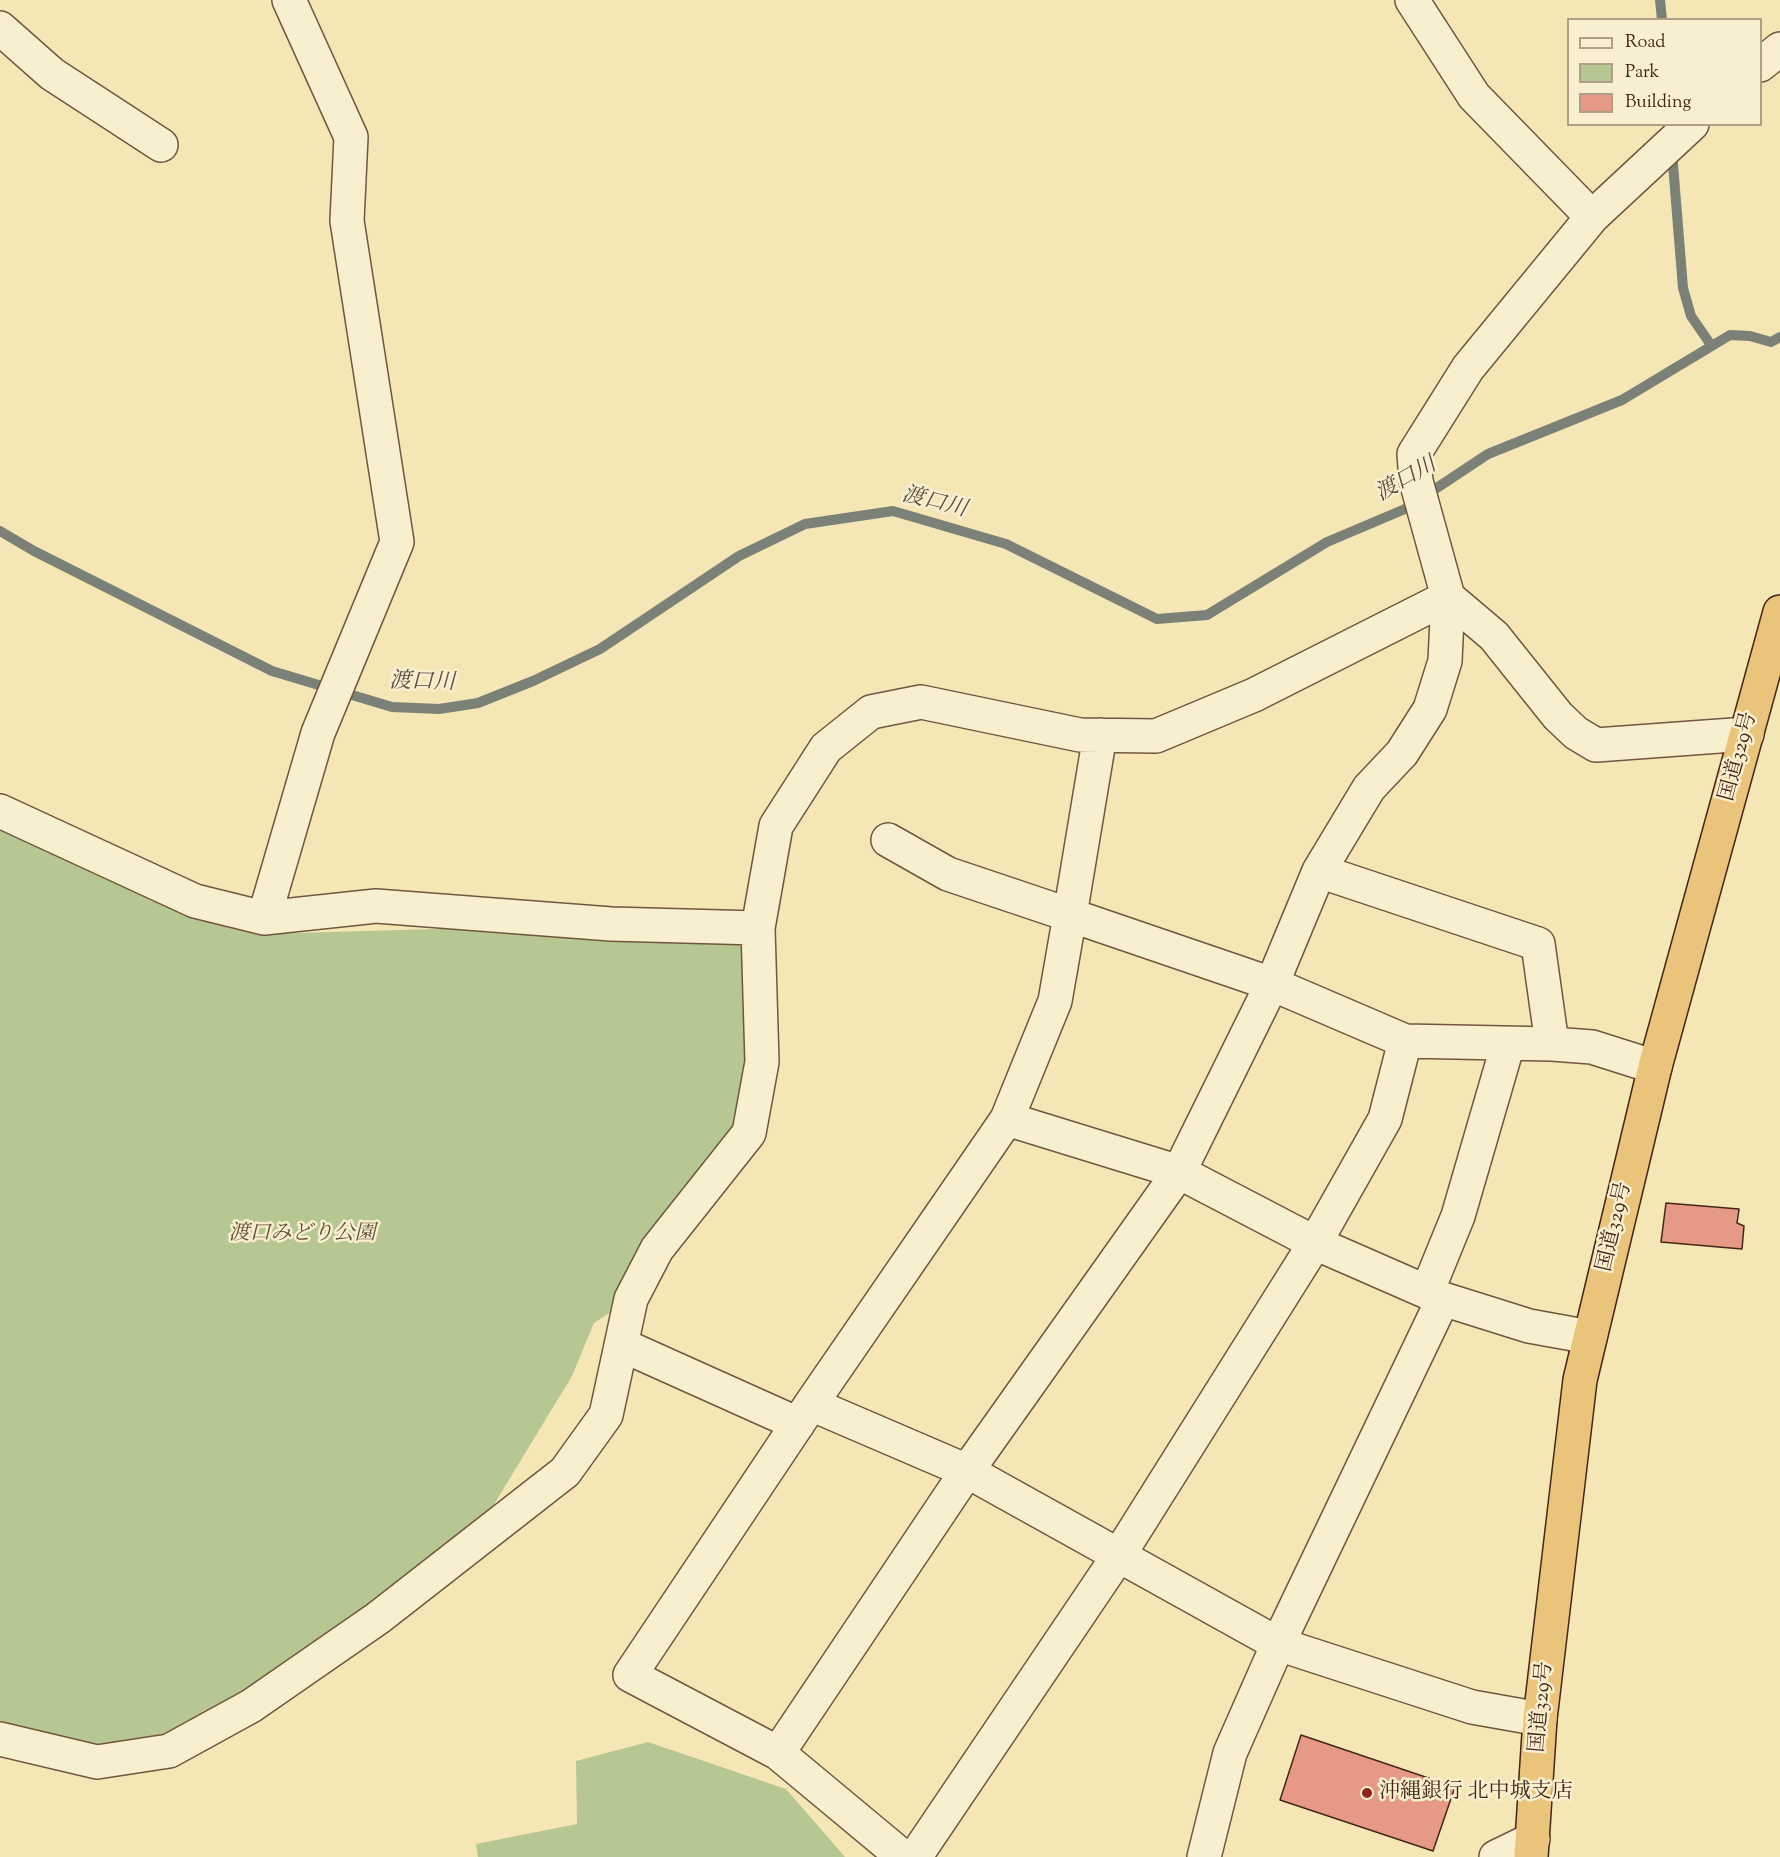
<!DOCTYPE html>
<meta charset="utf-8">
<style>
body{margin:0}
#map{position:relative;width:1780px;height:1857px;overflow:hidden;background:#f5e7b5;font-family:"Sorts Mill Goudy",serif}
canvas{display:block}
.legend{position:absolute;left:1567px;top:18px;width:195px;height:108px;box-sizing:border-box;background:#f8efcf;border:2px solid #b09e86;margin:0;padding:8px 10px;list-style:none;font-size:18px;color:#452518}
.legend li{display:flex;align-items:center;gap:12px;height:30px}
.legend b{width:30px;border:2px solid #b09e86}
</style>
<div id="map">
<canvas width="1780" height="1857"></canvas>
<ul class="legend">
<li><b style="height:8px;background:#f8efcf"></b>Road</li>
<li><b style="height:16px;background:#b6c792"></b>Park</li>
<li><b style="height:16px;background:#e69a86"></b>Building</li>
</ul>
</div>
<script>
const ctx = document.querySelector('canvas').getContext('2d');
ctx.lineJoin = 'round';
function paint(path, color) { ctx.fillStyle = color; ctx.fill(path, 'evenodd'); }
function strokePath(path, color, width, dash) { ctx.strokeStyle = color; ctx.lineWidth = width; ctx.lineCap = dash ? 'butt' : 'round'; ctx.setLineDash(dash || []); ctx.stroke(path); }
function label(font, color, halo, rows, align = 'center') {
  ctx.font = font + ' "Sorts Mill Goudy","Noto Serif JP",serif'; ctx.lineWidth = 5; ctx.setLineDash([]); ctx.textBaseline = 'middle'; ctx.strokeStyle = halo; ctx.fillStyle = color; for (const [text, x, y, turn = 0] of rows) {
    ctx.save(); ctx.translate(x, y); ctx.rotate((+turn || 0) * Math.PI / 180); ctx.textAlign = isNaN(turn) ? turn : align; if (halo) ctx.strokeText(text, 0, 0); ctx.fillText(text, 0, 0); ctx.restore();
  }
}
paint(new Path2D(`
 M0,826L260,934L611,924L758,928L750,1126L631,1299L594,1323L572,1376L493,1506L366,1608L240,1699L164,1739L99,1745L0,1723Z
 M648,1742L786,1789L845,1857H478L476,1844L577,1824L576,1761Z`), '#b6c792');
strokePath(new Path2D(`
 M1660,0L1662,20
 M1672,152L1683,288L1691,316L1711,345
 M0,531L34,551L272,671L392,707L439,709L478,703L533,681L600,649L739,556L805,524L893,511L1006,544L1157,619L1207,615L1327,542L1405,509L1488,454L1622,400L1730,335L1750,336L1771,342L1780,337`), '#7b8177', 10);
const building = new Path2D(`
 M1666,1203L1739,1209L1737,1223L1744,1226L1742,1249L1661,1242Z
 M1301,1735L1455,1787L1433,1851L1280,1800Z`);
paint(building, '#e69a86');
strokePath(building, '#452518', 1.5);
const minor = new Path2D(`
 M1412,0L1474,96L1592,217
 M0,28L52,74L161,145
 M1760,65L1780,49
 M1448,597L1494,636L1558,716L1576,733L1596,745L1747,734
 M0,811L195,901L264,918L376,906L611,924L758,928
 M888,840L948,874L1070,915L1100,735
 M1319,871L1538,944L1552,1044
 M264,918L318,733L397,542L347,221L351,137L289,0
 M1007,1119L1179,1172L1315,1243L1443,1299L1529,1326L1590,1337
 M1427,1292L1458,1216L1508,1044
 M622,1345L798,1424
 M811,1404L967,1471L1278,1644L1472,1707L1540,1719
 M0,1739L97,1762L169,1751L251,1706L378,1618L565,1472L606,1415L631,1299L657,1249L749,1133L762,1062L758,928L776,826L826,748L871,712L921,702L1080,735L1156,736L1254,695L1448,597
 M778,1753L967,1471L1179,1172L1272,984L1319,871L1369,788L1402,753L1430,709L1445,661L1448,597L1416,481L1414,454L1468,368L1592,217L1692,124
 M903,1857L778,1753L630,1675L811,1404L1007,1119L1055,1001L1070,915L1272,984L1405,1041L1552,1044L1592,1047L1655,1067
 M915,1857L1119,1555L1315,1243L1385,1119L1405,1041
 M1204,1857L1230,1753L1278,1644L1443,1299
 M1496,1857L1533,1839`);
const trunk = new Path2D(`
 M1531,1857L1540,1719L1580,1380L1655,1067L1780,612`);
strokePath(minor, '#71563f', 36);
strokePath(trunk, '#452518', 36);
strokePath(minor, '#f8efcf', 33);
strokePath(trunk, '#eac47a', 33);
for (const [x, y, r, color] of [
 [1367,1793,6,"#8f2418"]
]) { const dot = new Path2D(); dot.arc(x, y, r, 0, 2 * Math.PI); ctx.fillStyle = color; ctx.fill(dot); strokePath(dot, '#f8efcf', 2); }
label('21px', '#452518', '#f8efcf', [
 ["国道329号",1740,757,-75],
 ["国道329号",1616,1227,-77],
 ["国道329号",1543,1707,-85]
]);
label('italic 21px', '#614e36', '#f8efcf', [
 ["渡口みどり公園",302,1235]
]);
label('21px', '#452518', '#f8efcf', [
 ["沖縄銀行 北中城支店",1379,1793]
], 'left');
label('italic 22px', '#5c4b40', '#f8efcf', [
 ["渡口川",1407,481,-30],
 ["渡口川",934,504,14],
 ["渡口川",422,684,1]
]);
</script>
